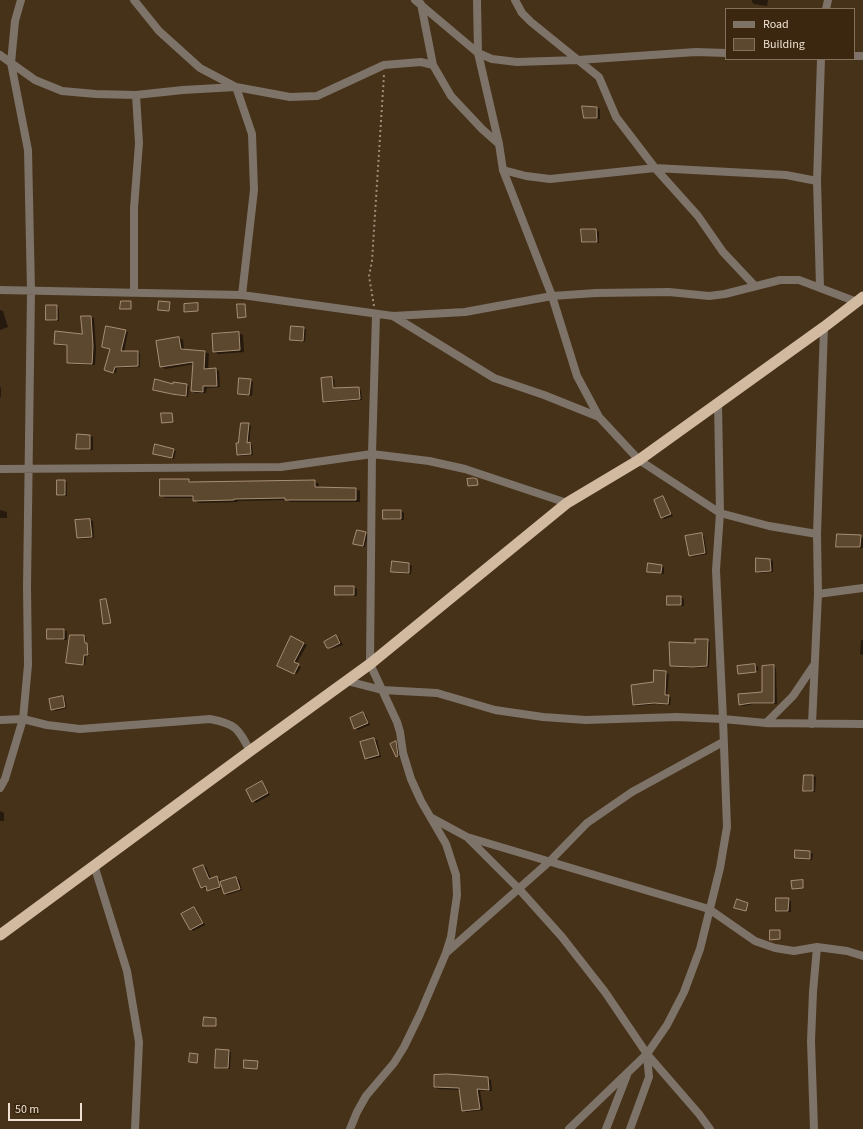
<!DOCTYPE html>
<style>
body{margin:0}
#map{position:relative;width:863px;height:1129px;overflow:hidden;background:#463119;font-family:"Source Sans 3",sans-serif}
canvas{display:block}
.legend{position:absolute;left:725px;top:8px;width:130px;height:52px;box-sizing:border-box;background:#3b270f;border:1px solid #83715d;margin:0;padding:5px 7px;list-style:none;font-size:12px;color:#eee1d3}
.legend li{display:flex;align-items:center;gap:8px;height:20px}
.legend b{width:20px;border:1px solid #83715d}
.scale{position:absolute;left:8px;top:1103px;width:74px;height:18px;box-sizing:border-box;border:2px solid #eee1d3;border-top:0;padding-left:5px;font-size:12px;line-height:14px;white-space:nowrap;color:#eee1d3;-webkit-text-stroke:3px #3b270f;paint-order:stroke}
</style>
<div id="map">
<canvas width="863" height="1129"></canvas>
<ul class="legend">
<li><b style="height:5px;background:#7d7368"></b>Road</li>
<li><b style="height:11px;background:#5c472f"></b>Building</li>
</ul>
<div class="scale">50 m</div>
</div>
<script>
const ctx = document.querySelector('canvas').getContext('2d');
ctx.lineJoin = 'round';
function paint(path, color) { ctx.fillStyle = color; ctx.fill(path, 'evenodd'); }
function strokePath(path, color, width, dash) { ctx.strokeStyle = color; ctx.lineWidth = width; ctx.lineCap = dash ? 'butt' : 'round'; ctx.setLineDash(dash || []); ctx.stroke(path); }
paint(new Path2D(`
 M752,0H768L767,6L754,4L752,2Z
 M597,108L600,109V119H587L584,117Z
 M582,230H596L599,232V243H586L583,241Z
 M245,305L246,317L240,318Z
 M57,306L59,308V321H50L47,319Z
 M0,310L3,311L8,327L0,330Z
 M82,317H91L94,318L96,348L95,365L71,364L68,363V346L57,345L55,343L83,335Z
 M303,328L306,329L305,342L294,341L291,340Z
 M125,331L128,332L124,352H138L140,353V367L117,368L116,373L108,371L111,350L103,347Z
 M238,333L243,335L244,352L218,354L214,352Z
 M179,338L183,340L184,350L205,352L209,354L208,369H216L219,371L220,387L207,388L206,393H196L192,391L194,364L165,369L161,366Z
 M332,378L334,379L335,389L359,388L361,390L362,400L326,403L324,401Z
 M250,380L253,382L252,396L241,395L239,394Z
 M174,385H186L189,386L188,397L176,395L154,389Z
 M0,387L1,388V397H0Z
 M249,424L251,426L249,443L252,445L253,455L240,456L238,454Z
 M78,436H90L93,437V450H80L77,448Z
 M173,450L176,451L174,459L156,455Z
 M189,480L193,483L314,481L319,484V488L356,489L360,491V502H290L287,500L238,501V502L199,503L194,500V498H165L161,495Z
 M64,481L67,482V496H61L58,495Z
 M663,497L665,499L673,516L665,519L662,518L655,500Z
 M0,510L7,512V518H0Z
 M384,511H401L404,513V520H387L384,518Z
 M90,520L93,521L94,538L80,539L78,538Z
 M365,533L368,535L365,547L357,545Z
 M701,534L704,536L707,554L692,557L690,555Z
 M860,536L863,538V548H839L837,547Z
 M770,560L773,561V572L760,573L757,571Z
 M393,562L409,564L412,566L411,574L395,573L392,571Z
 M662,566L664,567V574L648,571Z
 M336,587H354L357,589V596H339L336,594Z
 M668,597H681L684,599V606H671L668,604Z
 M106,600L112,623L105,624H104Z
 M48,630H64L67,631V640H51L48,639Z
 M71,636L86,637V644L88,645L89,656H86L85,665L69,663Z
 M336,636L339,638L343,645L331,649L328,648Z
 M292,637L307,645L296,664L301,667L297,674L281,667Z
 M708,640L710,642L709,667L696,668L673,667L671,665L696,644Z
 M861,640H863V655L860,654Z
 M755,665L758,667V671L739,674Z
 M774,666L776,668L777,704H754L743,706L740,705L763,693Z
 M654,671L669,674L667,696L671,697L670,705L657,704L637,706L634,705L654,683Z
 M63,697L65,699L67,708L55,711L52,709Z
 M363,713L366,715L370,725L358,730L355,728Z
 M374,739L377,740L381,757L368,760L366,759Z
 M396,742L398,743L400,757H399L396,756Z
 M813,776L816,777L815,792H807L804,790Z
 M261,783L264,784L270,795L256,803L253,801Z
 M0,811L4,813V821H0Z
 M810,852L813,854L812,860L798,859L796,857Z
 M203,866L206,867L211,879L217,878L220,879L221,883L236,878L239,880L242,890L227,895L225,894L223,888L211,891L208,890L207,888L205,889L202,887Z
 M788,899L791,901V912H779L777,910Z
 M194,908L196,909L205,925L193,931L191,929Z
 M228,1051L231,1052L230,1069H219L216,1067Z
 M487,1078L491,1080L492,1091H480L483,1110L466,1112L463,1110L460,1090L438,1089L435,1087Z`), '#0007');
const building = new Path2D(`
 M582,106L597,107V118H584Z
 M581,229H596L597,242H582Z
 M121,301H131V309H120Z
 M159,301L170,302L169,311L158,310Z
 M198,303V311L184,312V304Z
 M237,304H245L246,317L238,318Z
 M46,305H57V320H46Z
 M81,316H91L93,346L92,364L67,363V345L54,344L55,331L82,334Z
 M106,326L126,330L121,351H138V366L115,367L113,373L104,370L110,349L102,347Z
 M291,326L304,327L303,341L290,340Z
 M239,332L240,350L213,352L212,334Z
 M179,337L181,349L205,351L204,369L216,368L217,386H203V392L191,391L193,362L160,367L156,341Z
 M332,377L333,388L359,387L360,399L323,402L321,378Z
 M239,378L251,379L249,395L238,394Z
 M155,379L173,384V382L187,384L186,396L172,394L153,390Z
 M161,413H172L173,422L162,423Z
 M241,423H249L247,443L250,442L251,454L237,455L236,443H238Z
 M77,434L90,435V449H76Z
 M155,444L174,449L172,458L153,454Z
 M474,478L477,479L478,485L468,486L467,479Z
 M160,479H189V482L315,480V487L356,488V500H285V498L234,499V500L193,501V496H160Z
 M57,480H65V495H57Z
 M663,496L671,514L661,518L654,500Z
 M383,510H401V519H383Z
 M90,519L92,537L77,538L75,520Z
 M357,530L366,532L363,546L353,544Z
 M702,533L705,553L689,556L685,536Z
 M837,534L861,535L860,547H836Z
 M756,558L770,559L771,571L756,572Z
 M392,561L409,563V573L391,572Z
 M648,563L662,565L661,573L647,572Z
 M335,586H354V595H335Z
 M667,596H681V605H667Z
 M106,599L111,623L103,624L100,600Z
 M47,629H64V639H47Z
 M70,635H84L85,643H87L88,655H84L83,665L66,663Z
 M336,635L340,643L330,648H327L324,642Z
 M291,636L304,643L294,662L299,664L294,674L277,666Z
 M695,639H708L707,666L693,667L670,666L669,642L695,643Z
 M755,664L756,672L738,674L737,666Z
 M774,665V703H751L739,705L738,694L762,692V666Z
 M654,670L666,671L665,695H669L668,704L654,703L633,705L631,685L653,682Z
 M63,696L65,707L51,710L49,699Z
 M363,712L368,723L354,729L350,718Z
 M374,738L379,755L365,759L360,742Z
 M396,741L398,756L396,757L390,744Z
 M804,775H813V791H803Z
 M262,781L268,793L252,802L246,790Z
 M795,850L810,851V859L795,858Z
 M203,865L209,879L217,876L220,887L207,891L206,886L201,888L193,869Z
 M236,877L240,889L224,894L220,882Z
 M803,880V888L792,889L791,881Z
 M776,898H789L788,911H776Z
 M737,899L748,903L746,911L734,908Z
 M194,907L203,923L190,930L181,914Z
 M770,930H780V939L770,940Z
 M204,1017L216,1018V1026H203Z
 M216,1049L229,1050L228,1068H215Z
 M190,1053L198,1054L197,1063L189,1062Z
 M244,1060L258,1061L257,1069L244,1068Z
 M447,1074L488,1077L489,1090L477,1089L480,1109L462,1111L459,1088L434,1087V1075Z`);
paint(building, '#5c472f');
strokePath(building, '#a78f74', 1);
strokePath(new Path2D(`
 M374,306L369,276L372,261L384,75`), '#9e8e7b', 2, [2, 3]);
strokePath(new Path2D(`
 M134,0L159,31L200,68L236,87L252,134L254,190L242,295
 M415,0L478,53L492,59L517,62L578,60L696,52L726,53
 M477,0L478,53L499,144
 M515,0L522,13L531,22L599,77L616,117L655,168L698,216L723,252L755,286
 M421,4L433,65
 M826,9L828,0
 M0,55L35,80L62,91L96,94L136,95L183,90L236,87L290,97L317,96L384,65L421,62L433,65L451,96L482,129L499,144L503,170L552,296L577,376L599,417
 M854,56H863
 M503,170L526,176L550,179L655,168L786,175L817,181
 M820,287L817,181L821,59
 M0,290L242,295L393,316L465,312L552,296L596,293L669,292L709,296L725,294L780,280H799L857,302
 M134,292V208L139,143L136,95
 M393,316L494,378L544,395L599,417L639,460L720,513L769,526L817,534
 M0,469L281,467L372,454L429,461L465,469L567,503
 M818,594L863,588
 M347,681L382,690L437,693L495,710L543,717L586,720L677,717L723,719L766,723L863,724
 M0,720L23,719L47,725L80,729L210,719C236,724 238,728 250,751
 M766,723L793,696L814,665
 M812,724L818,594L817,534L824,327
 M0,788L5,779L23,719L28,665L27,587L31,291L28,150L11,63L15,21L21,0
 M432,818L467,837L519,889L562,937L605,992L647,1054L699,1114L710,1129
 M467,837L709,909L755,941L775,948L794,951L817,947L847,951L863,956
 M94,865L127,971L139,1042L135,1129
 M446,953L550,861L587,823L632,792L723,742
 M350,1129L357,1112L366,1096L394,1063L404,1047L420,1014L446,953L451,937L457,895L456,875L446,844L421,801L411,779L403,753L400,732L397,722L370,664L372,454L376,315
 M569,1129L647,1054L667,1025L684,992L700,949L720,868L727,827L723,719L716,570L720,513L718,403
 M606,1129L627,1075
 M630,1129L649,1077L647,1055
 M814,1129L811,1041L813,992L817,947`), '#7d7368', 8);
strokePath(new Path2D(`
 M0,935L250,751L370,664L567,503L639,460L824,327L863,297`), '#d2baa1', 11);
</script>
